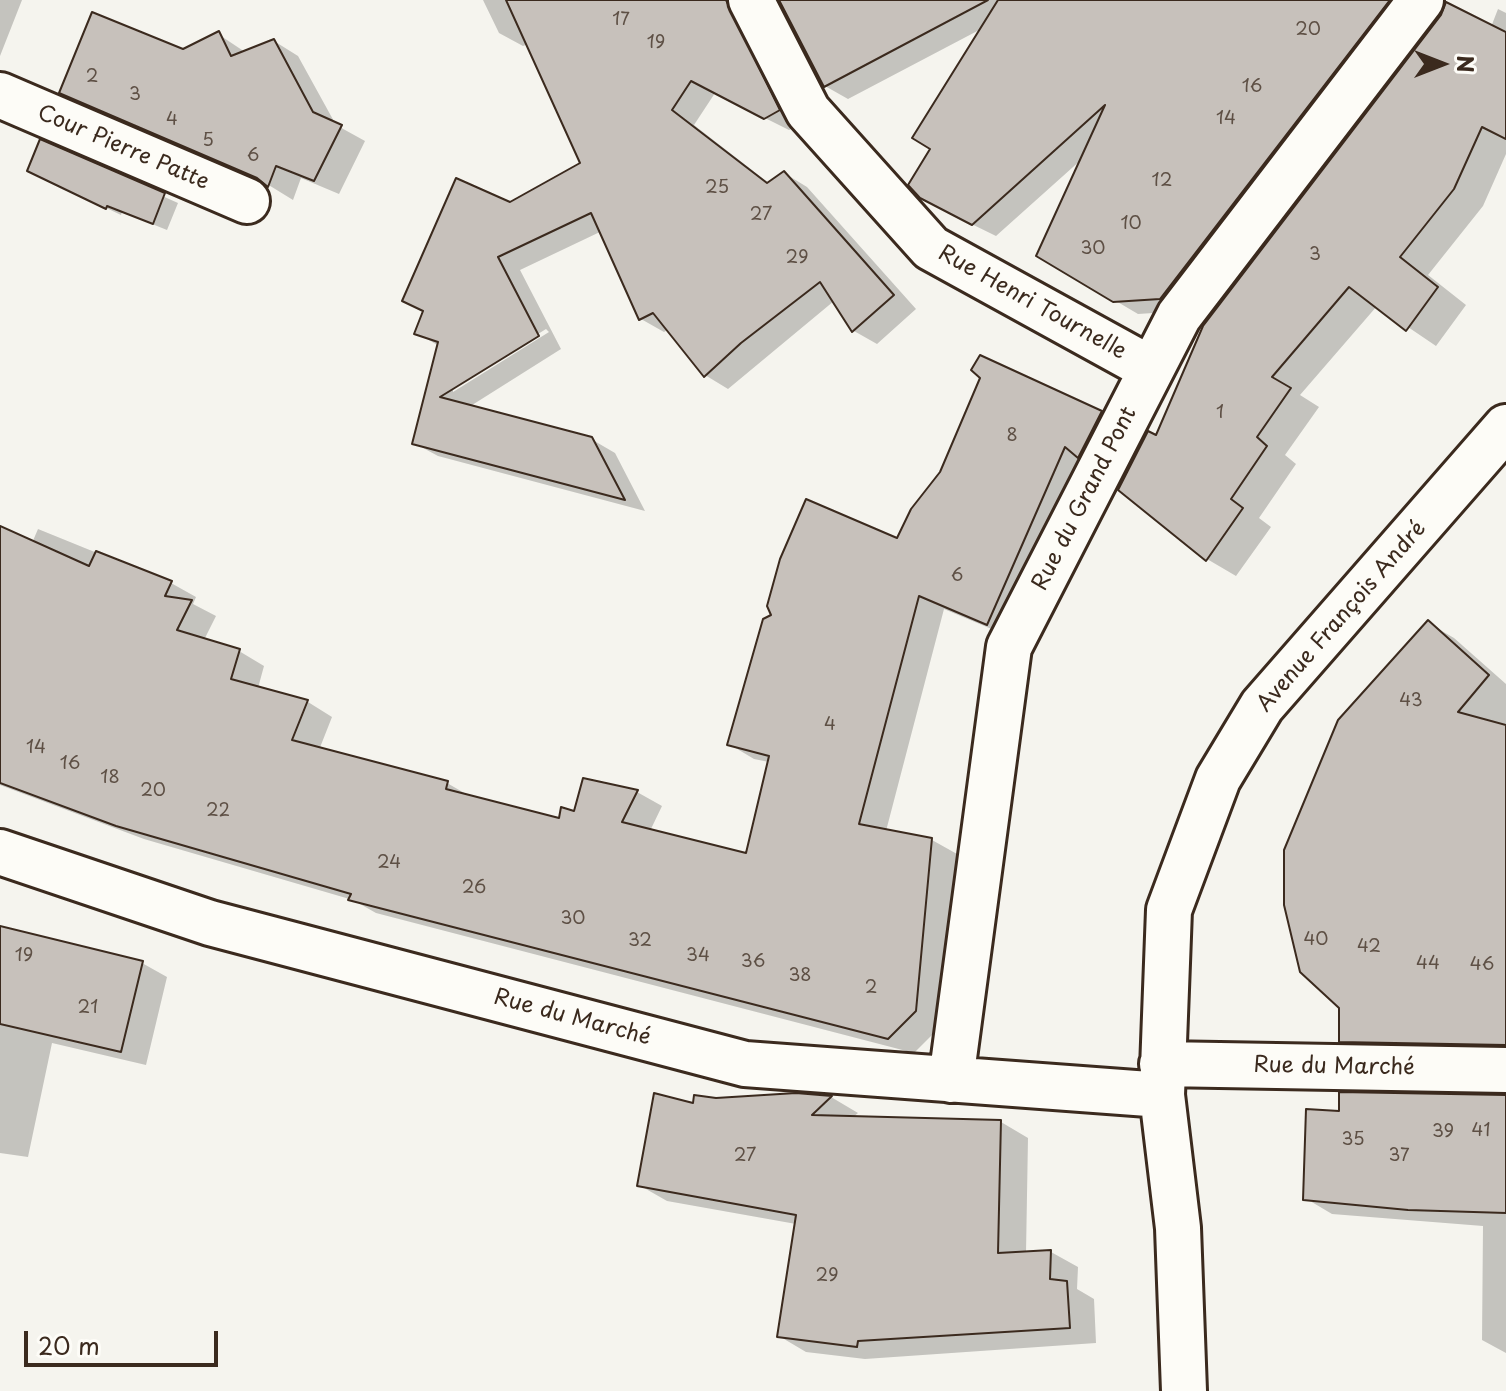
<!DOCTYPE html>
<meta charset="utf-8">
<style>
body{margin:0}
#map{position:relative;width:1506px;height:1391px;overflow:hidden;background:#f5f4ee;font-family:"Playpen Sans",sans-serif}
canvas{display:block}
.north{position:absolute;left:1402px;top:24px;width:80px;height:80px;-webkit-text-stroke:6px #fdfcf7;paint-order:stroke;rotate:90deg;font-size:22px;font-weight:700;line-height:32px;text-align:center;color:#3b2a1e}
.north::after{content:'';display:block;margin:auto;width:28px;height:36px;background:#3b2a1e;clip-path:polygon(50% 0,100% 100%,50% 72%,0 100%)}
.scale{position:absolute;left:24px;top:1331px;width:194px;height:36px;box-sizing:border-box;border:4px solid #3b2a1e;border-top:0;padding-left:10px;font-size:24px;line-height:28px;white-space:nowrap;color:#3b2a1e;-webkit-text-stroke:6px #fdfcf7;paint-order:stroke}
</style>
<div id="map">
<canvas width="1506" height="1391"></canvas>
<div class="north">N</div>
<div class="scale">20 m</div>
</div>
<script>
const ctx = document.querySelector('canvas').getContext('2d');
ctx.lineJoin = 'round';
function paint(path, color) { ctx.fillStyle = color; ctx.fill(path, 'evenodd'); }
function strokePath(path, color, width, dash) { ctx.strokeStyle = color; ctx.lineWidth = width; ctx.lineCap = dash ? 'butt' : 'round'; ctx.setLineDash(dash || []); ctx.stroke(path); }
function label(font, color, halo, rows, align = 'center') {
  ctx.font = font + ' "Playpen Sans",sans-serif'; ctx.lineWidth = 6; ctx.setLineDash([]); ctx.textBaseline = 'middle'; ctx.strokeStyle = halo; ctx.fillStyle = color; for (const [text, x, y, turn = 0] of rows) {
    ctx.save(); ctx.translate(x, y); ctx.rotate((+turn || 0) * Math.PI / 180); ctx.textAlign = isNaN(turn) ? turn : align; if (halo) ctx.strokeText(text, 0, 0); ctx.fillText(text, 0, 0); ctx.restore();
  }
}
paint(new Path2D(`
 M0,0H22L0,56Z
 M483,0H753L802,124L789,130L715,93L694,125L770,184L784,173L807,187L916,309L877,344L854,331L834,301L728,389L705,375L669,329L664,332L641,319L602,231L520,270L561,349L469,407L591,439L615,453L645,511L438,456L414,443L439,346L417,333L510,205L583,164L528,44L523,46L499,33ZM546,329L549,332L453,392V387Z
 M781,0H1424L1184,311L1138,314L1038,255L1082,159L996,236L945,211L933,149L983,28L848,99L825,86Z
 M1498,9L1506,13V154L1483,206L1428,275L1466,305L1436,346L1377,306L1300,395L1319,407L1285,455L1296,464L1259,518L1271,527L1236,576L1207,559L1157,438L1491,27Z
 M218,34L245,52L274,41L298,56L336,125L365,141L339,194L301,178L293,200L267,184L86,106L62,92L183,51Z
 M41,142L178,203L167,230L122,212L121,215L44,178Z
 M981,358L1126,427L1013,638L944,609L886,831L932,840L957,854L941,1026L914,1053L376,913L353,900L144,839L0,785V555L32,543L38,529L171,583L196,597L193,604L216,616L204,640L239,651L264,666L258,688L308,702L332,717L319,750L447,783L473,798L560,820L576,813L584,781L637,792L662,806L650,831L748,855L769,762L754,759L729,744L898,541L942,473L982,377Z
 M1428,623L1454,638L1506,684V1059L1367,1056L1341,1041Z
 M0,930L142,963L167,977L146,1065L52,1043L28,1157L0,1153Z
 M796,1095L831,1097L858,1113L852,1118L1001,1122L1028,1138L1026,1253L1051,1252L1078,1267L1077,1289L1094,1299L1096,1343L865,1359L806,1352L779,1336L796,1224L667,1201L639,1185L694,1105L716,1100Z
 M1506,1097V1353L1482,1340L1483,1226L1332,1214L1305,1198Z`), '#0003');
const building = new Path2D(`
 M506,0H726L780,110L764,119L691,81L672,110L767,183L784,171L894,295L852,332L820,282L741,343L704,377L653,313L639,320L591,213L498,257L539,336L440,397L592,437L625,500L412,444L438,342L414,334L423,311L402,301L456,178L510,202L580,163Z
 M779,0H988L824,87Z
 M998,0H1390L1160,299L1113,302L1036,256L1105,105L972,225L920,198L908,185L930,149L912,138Z
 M1446,2L1506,32V139L1482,127L1454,189L1400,257L1438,287L1406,331L1349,287L1272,377L1291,388L1257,437L1267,446L1231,499L1243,508L1206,561L1118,490L1148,431L1156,435L1203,326L1441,15Z
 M92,12L183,49L219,31L231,56L274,39L313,112L342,125L314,181L276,166L268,187L257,178L59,93Z
 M40,139L165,193L153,224L107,206L106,209L27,171Z
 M980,355L1102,411L1078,458L1065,447L987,625L919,596L859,824L932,838L916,1011L888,1039L348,900L351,894L116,826L0,783V526L89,566L96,551L172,581L165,596L192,600L177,630L240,649L231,679L308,700L292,740L448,781L446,789L559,818L561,807L574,811L583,778L638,790L622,822L746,853L769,756L727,745L763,619L771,615L767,606L780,559L806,499L897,538L911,509L940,472L980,378L971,370Z
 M1428,620L1489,675L1458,712L1506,725V1045L1339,1042V1008L1300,972L1284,905V850L1338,720Z
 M0,926L143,961L121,1052L0,1024Z
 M1339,1092L1506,1095V1213L1408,1210L1303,1200L1306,1109L1339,1111Z
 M654,1093L693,1103L694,1095L716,1098L796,1093L832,1096L812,1115L1001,1120L998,1253L1051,1250L1050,1279L1067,1281L1070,1328L858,1341L857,1347L777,1337L796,1215L637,1186Z`);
paint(building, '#c7c1bb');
strokePath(building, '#3b2a1e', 2);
const street = new Path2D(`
 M751,0L808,111L931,248L1151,369
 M0,95L247,201
 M0,852L210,923L745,1064L1162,1095
 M1162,1064L1506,1070
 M951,1080L1009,647L1179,316L1421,0
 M1184,1391L1178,1228L1162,1095L1169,910L1218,779L1262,706L1506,427`);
strokePath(street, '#3b2a1e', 50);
strokePath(street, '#fdfcf7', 44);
label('18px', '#5e5045', null, [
 ["17",621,20],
 ["20",1308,30],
 ["19",656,43],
 ["2",92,77],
 ["16",1252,87],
 ["3",135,95],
 ["14",1226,119],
 ["4",172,120],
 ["5",208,141],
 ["6",253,156],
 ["12",1162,181],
 ["25",717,188],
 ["27",761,215],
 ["10",1131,224],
 ["30",1093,249],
 ["3",1315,255],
 ["29",797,258],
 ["1",1220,413],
 ["8",1012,436],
 ["6",957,576],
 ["43",1411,701],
 ["4",830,725],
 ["14",36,748],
 ["16",70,764],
 ["18",110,778],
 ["20",153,791],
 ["22",218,811],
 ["24",389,863],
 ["26",474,888],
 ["30",573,919],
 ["40",1316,940],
 ["32",640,941],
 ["42",1369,947],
 ["19",24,956],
 ["34",698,956],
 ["36",753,962],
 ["44",1428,964],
 ["46",1482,965],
 ["38",800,976],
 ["2",871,988],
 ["21",88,1008],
 ["41",1481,1131],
 ["39",1443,1132],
 ["35",1353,1140],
 ["27",745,1156],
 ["37",1399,1156],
 ["29",827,1276]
]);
label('22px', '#3b2a1e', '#fdfcf7', [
 ["Cour Pierre Patte",123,148,23],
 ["Rue Henri Tournelle",1032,303,29],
 ["Rue du Grand Pont",1085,499,-63],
 ["Avenue François André",1342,617,-49],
 ["Rue du Marché",572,1018,15],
 ["Rue du Marché",1334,1067,1]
]);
</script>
